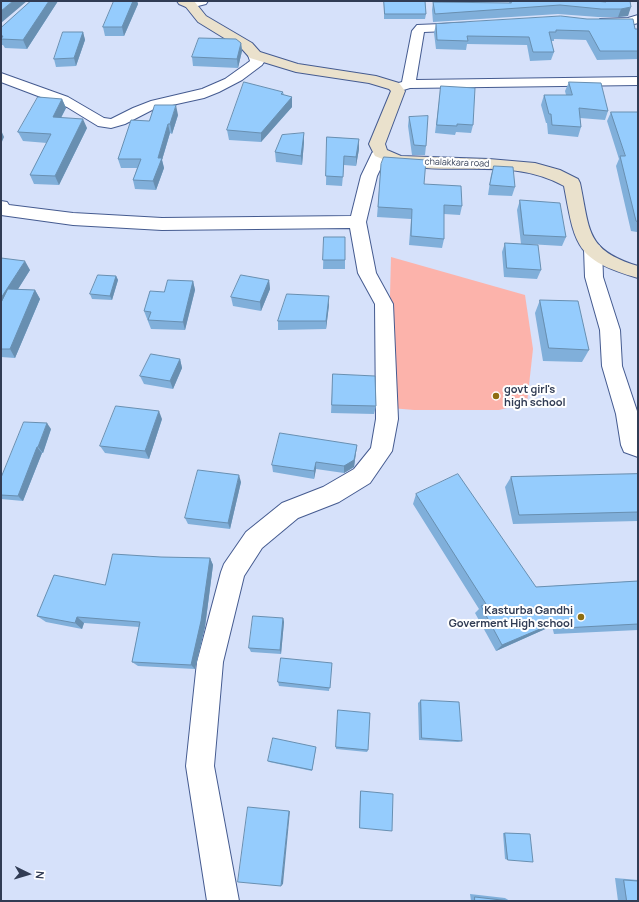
<!DOCTYPE html>
<style>
body{margin:0}
#map{position:relative;width:639px;height:902px;overflow:hidden;background:#d6e1fa;font-family:Manrope,sans-serif}
canvas{display:block}
.frame{position:absolute;inset:0;border:2px solid #313c54;pointer-events:none}
.north{position:absolute;left:8px;top:854px;width:40px;height:40px;-webkit-text-stroke:3px #fff;paint-order:stroke;rotate:95deg;font-size:11px;font-weight:700;line-height:16px;text-align:center;color:#313c54}
.north::after{content:'';display:block;margin:auto;width:14px;height:18px;background:#313c54;clip-path:polygon(50% 0,100% 100%,50% 72%,0 100%)}
</style>
<div id="map">
<canvas width="639" height="902"></canvas>
<div class="frame"></div>
<div class="north">N</div>
</div>
<script>
const ctx = document.querySelector('canvas').getContext('2d');
ctx.lineJoin = 'round';
function paint(path, color) { ctx.fillStyle = color; ctx.fill(path, 'evenodd'); }
function strokePath(path, color, width, dash) { ctx.strokeStyle = color; ctx.lineWidth = width; ctx.lineCap = dash ? 'butt' : 'round'; ctx.setLineDash(dash || []); ctx.stroke(path); }
function label(font, color, halo, rows, align = 'center') {
  ctx.font = font + ' Manrope,sans-serif'; ctx.lineWidth = 4; ctx.setLineDash([]); ctx.textBaseline = 'middle'; ctx.strokeStyle = halo; ctx.fillStyle = color; for (const [text, x, y, turn = 0] of rows) {
    ctx.save(); ctx.translate(x, y); ctx.rotate((+turn || 0) * Math.PI / 180); ctx.textAlign = isNaN(turn) ? turn : align; if (halo) ctx.strokeText(text, 0, 0); ctx.fillText(text, 0, 0); ctx.restore();
  }
}
paint(new Path2D(`
 M391,257L525,295L533,349L527,403L499,410H414L391,408L389,334Z`), '#fcb3ab');
const street = new Path2D(`
 M186,1H208L206,4L190,8L186,7L184,4Z
 M638,15V23C627,27 611,28 600,25L598,22L600,19L628,18Z
 M466,23L470,24L472,27L470,30L424,32L416,80L638,77V85L410,88L397,92L392,91L390,88L392,85L402,82L412,31L417,25Z
 M255,51L260,52L264,62L262,65L242,80L219,92L204,98L154,109L125,124L111,128L98,126L67,107L1,82V73L68,97L104,118L111,119L133,108L151,101L202,89L225,79L246,64L250,61L248,55L250,52Z
 M380,148L385,150L388,153L377,176L366,222L376,273L393,304L398,419L392,451L370,483L339,502L298,518L262,548L244,576L223,662L214,766L239,901H207L186,766L197,662L221,572L224,564L246,532L282,503L323,487L354,469L371,448L376,419L375,304L358,273L350,228L162,230L73,225L1,215V201L7,202L9,205L73,213L162,218L351,216L361,176L372,153L375,150Z
 M593,243L599,245L602,249L603,277L620,330L622,366L638,414V457L624,452L621,445L616,414L602,366L600,330L585,277L584,249L587,245Z`);
const secondary = new Path2D(`
 M177,1H194L206,16L252,43L260,52L298,64L376,76L399,83L405,91L385,144L387,150L401,156L489,159L535,163L560,170L578,179L580,183C590,230 585,250 638,266V278C575,260 575,245 564,186C503,152 435,184 375,156L369,144L391,91L389,89L369,83L296,72L250,58L242,49L198,22L186,7L179,4Z`);
strokePath(street, '#455b90', 2);
strokePath(secondary, '#455b90', 2);
paint(street, '#fff');
paint(secondary, '#eae1cc');
paint(new Path2D(`
 M31,1H58L27,49L5,48L3,45H1V28Z
 M133,1H137L138,4L124,36H105L103,27Z
 M384,1H425L426,14L425,19H384Z
 M509,1L604,2V1H630L628,16L618,17H598L558,14L433,22L432,10L433,2L509,3Z
 M436,24L638,29V59L597,60L586,40L554,39V41H551L554,52L551,60L530,61L527,45L467,44L466,50L436,49L434,33Z
 M83,32L85,40L76,66L56,67L54,59Z
 M241,43L242,51L238,68L193,66L192,57Z
 M569,82L608,111L605,120L580,118L581,127L578,137L548,134L547,123H546L541,105L544,95H566L565,91Z
 M441,86L473,125L471,133L456,132L455,135L435,133Z
 M283,92L284,95L292,97V107L261,142L229,140L227,130Z
 M62,99L66,108L61,118L87,128L59,185L34,184L30,175L47,143L23,141L18,132Z
 M611,112H638V238L637,232L631,231L616,166L619,159L607,121Z
 M178,115L172,134L170,133L162,160L164,168L156,190L135,189L133,180L137,168H121L118,159L149,121Z
 M409,117L426,146L425,155H412L408,126Z
 M304,133V142L302,165L276,162L275,152Z
 M327,137L359,139V149L356,166L344,165L342,186L326,185Z
 M381,164L462,206L460,215L444,214V239L442,248L409,245L411,219L377,217Z
 M494,166L515,187L512,196L488,195L491,175Z
 M520,200L566,237L562,246L528,244L541,270L537,279L504,277L502,252L505,243L521,244L517,210Z
 M324,237L345,260V269H323Z
 M1,258L30,270L18,289L35,290L40,299L15,358L1,357Z
 M116,276L118,280L112,300L92,299L90,294Z
 M269,280L270,289L261,311L233,306L231,297Z
 M193,281L195,290L185,330L151,329L144,311L164,292Z
 M540,300L589,350L582,362L543,361L535,313Z
 M329,305L326,329L278,330V321Z
 M180,359L182,368L173,389L144,384L140,376Z
 M333,374L376,406L374,414L331,413Z
 M162,419L149,459L105,453L100,446Z
 M51,429L43,453H42L23,501L1,499V478Z
 M357,445L354,467L344,473L316,469L314,479L273,472L272,465Z
 M638,474V521L513,524L505,487L511,477Z
 M241,482L230,529L188,524L185,518Z
 M416,494L536,587L638,581V630L554,634L552,626L496,651L475,613L479,609L413,504Z
 M161,557L210,558L213,565L205,627L195,669L138,666L132,662L139,627L84,623L82,629L46,622L37,616L105,585Z
 M283,618L284,622L281,654L251,652L249,648Z
 M332,663L329,691L279,686L278,682Z
 M421,700L462,741L458,742L419,740L418,703Z
 M338,710L368,750L367,752L336,749Z
 M316,748L312,771L269,762L268,761Z
 M360,791H361L360,828H359Z
 M503,833L530,834L508,860L505,859Z
 M615,878L638,880V901H618Z
 M470,894L505,898L510,901H471Z`), '#80afda');
paint(new Path2D(`
 M13,1H27L1,23V11Z
 M49,1H58L27,49L23,40Z
 M133,1H137L138,4L124,36L122,27Z
 M631,7L628,16L618,17L621,9Z
 M83,32L85,40L76,66L74,58Z
 M241,43L242,51L238,68L237,59Z
 M292,97V107L261,142V133Z
 M62,99L66,108L56,127L53,117Z
 M176,105L178,115L172,134L170,124Z
 M83,119L87,128L59,185L55,176Z
 M168,124L170,133L162,160L164,168L156,190L153,181L158,158Z
 M1,130L4,137L1,144Z
 M304,133V142L302,165L301,156Z
 M359,139V149L356,166V157Z
 M25,261L30,270L5,310L1,311V298Z
 M116,276L118,280L112,300L110,296Z
 M269,280L270,289L261,311L260,302Z
 M193,281L195,290L185,330L183,322Z
 M35,290L40,299L15,358L10,349Z
 M329,296V305L326,329V321Z
 M180,359L182,368L173,389L170,381Z
 M159,411L162,419L149,459L145,451Z
 M47,423L51,429L43,453L38,447Z
 M357,445L354,467L344,473V466Z
 M37,447L42,453L23,501L18,496Z
 M316,462V469L314,479V471Z
 M239,475L241,482L230,529L228,523Z
 M210,558L213,565L205,627L195,669L191,665Z
 M77,617L84,623L82,629L75,623Z
 M283,618L284,622L281,654L280,650Z
 M561,620L552,626L496,651L502,645Z
 M289,811H290L283,884L281,886Z`), '#688fb1');
const building = new Path2D(`
 M1,1H13L1,11Z
 M31,1H49L23,40L1,39L3,36H1V28Z
 M114,1H133L122,27H103Z
 M384,1H425L426,14H385Z
 M511,1H595L606,2V1H630L631,7L621,9H601L560,5L435,14L433,2L511,3Z
 M561,16L587,19H633L635,29H638V51H600L589,31L556,30V32H549L554,52H533L529,37L467,36L468,41L437,40L436,24Z
 M63,32H83L74,58L54,59Z
 M199,38L236,39L241,43L237,59L192,57Z
 M244,82L283,92L281,94L292,97L261,133L227,130Z
 M569,82L601,83L608,111L579,108L581,127L552,125L551,114H549L544,95H572Z
 M441,86L475,88L473,125L457,124V126L437,125Z
 M38,97L62,99L53,117L83,119L55,176L30,175L51,134L18,132Z
 M155,105H176L170,124H168L158,158H162L153,181L133,180L141,159H118L131,120L149,121Z
 M611,112H638V222L636,221L620,156H625Z
 M428,116L426,146L414,145L409,117Z
 M304,133L301,156L275,152L282,135Z
 M327,137L359,139L356,157L344,156L343,177L326,176Z
 M384,157L426,160L424,184L461,186L462,206L444,205V239L411,236L412,209L378,207L381,164Z
 M494,166L513,167L515,187L490,185Z
 M520,200L560,203L566,237L524,235Z
 M324,237H345V260H323Z
 M505,243L538,245L541,270L507,268Z
 M1,258L25,261L1,298Z
 M98,275L116,276L110,296L90,294Z
 M241,275L269,280L260,302L231,297Z
 M168,280L193,281L183,322L148,320L151,312L144,311L150,291L164,292Z
 M8,289L35,290L10,349H1V303Z
 M287,294L329,296L326,321H278Z
 M540,300L578,301L589,350L549,348Z
 M151,354L180,359L170,381L140,376Z
 M333,374L375,376L376,406L332,405Z
 M116,406L159,411L145,451L100,446Z
 M24,422L47,423L38,447H37L18,496L1,495V478Z
 M280,433L357,445L354,460L344,466L316,462L314,471L272,465Z
 M198,470L239,475L228,523L185,518Z
 M458,474L536,587L638,581V624L563,628L561,620L502,645L481,606L486,604L416,494Z
 M638,474V512L519,515L511,477Z
 M113,554L161,557L210,558L201,621L191,665L132,662L140,622L77,617L75,623L37,616L54,575L105,585Z
 M253,616L283,618L280,650L249,648Z
 M281,658L332,663L330,688L278,682Z
 M421,700L459,702L462,741L422,738Z
 M338,710L370,713L368,750L336,747Z
 M273,738L316,747L312,770L268,761Z
 M361,791L393,794L392,831L360,828Z
 M248,807L289,811L281,886L238,882Z
 M505,833L530,834L533,862L508,860Z
 M624,880L638,881V901H627Z
 M475,897L510,901H475Z`);
paint(building, '#95ccfd');
strokePath(building, '#688fb1', 1);
for (const [x, y, r, color] of [
 [496,396,4,"#8e6d11"],
 [581,617,4,"#8e6d11"]
]) { const dot = new Path2D(); dot.arc(x, y, r, 0, 2 * Math.PI); ctx.fillStyle = color; ctx.fill(dot); strokePath(dot, '#fff', 1.5); }
label('9px', '#313c54', '#fff', [
 ["chalakkara road",457,163,2]
]);
label('bold 11px', '#313c54', '#fff', [
 ["govt girl's",504,390],
 ["high school",504,403],
 ["Kasturba Gandhi",573,611,"right"],
 ["Goverment High school",573,624,"right"]
], 'left');
</script>
